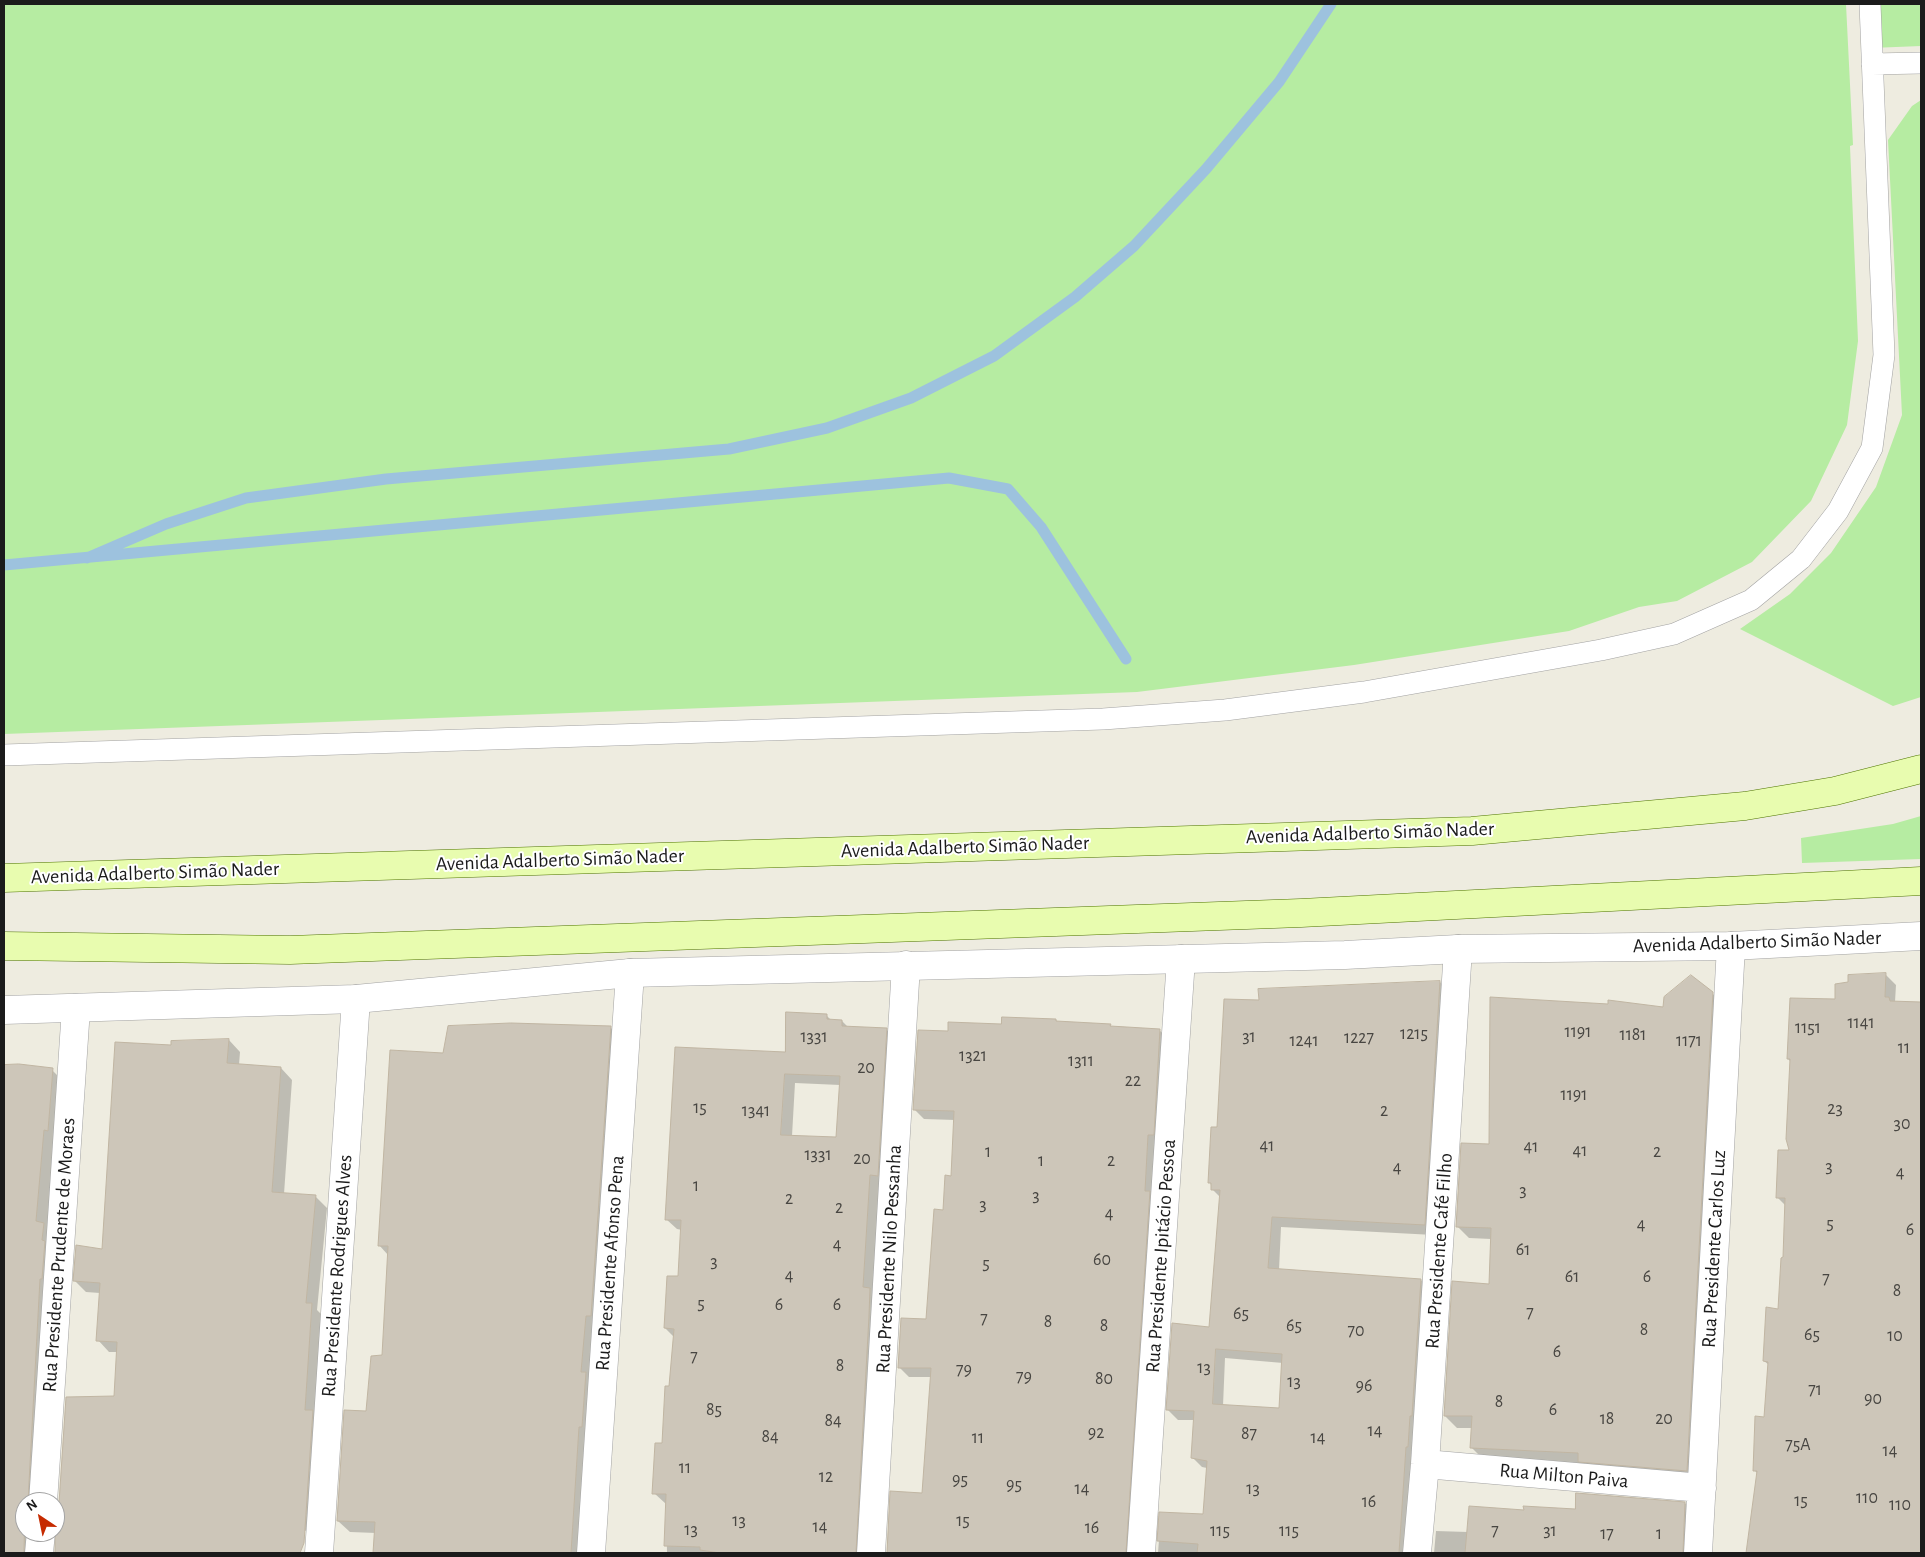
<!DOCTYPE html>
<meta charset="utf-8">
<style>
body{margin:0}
#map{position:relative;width:1925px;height:1557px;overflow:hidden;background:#eeece0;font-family:"Alegreya Sans",sans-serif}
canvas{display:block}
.frame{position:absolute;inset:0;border:5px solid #1b1b1b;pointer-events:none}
.north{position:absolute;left:15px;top:1492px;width:50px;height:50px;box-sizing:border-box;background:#fff;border:1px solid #a4a4a4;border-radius:50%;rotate:326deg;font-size:14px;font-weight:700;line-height:20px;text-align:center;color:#1b1b1b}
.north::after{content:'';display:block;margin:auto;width:18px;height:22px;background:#c62b00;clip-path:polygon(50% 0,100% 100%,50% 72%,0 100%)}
</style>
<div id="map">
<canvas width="1925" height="1557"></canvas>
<div class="frame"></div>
<div class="north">N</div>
</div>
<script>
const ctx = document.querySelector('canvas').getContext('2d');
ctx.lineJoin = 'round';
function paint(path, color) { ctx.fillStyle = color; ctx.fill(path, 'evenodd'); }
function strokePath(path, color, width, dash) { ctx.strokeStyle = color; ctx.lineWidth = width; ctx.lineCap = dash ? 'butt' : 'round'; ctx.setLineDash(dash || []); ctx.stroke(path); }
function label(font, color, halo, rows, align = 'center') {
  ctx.font = font + ' "Alegreya Sans",sans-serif'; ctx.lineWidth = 4; ctx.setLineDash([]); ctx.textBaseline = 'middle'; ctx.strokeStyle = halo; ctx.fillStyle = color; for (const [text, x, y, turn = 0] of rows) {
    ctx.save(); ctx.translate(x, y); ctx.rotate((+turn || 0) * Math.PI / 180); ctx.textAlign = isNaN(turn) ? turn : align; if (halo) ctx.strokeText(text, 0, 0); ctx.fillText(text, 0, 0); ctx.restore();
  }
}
paint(new Path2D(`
 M4,4H1846L1853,145L1850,146L1858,341L1847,425L1811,501L1752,562L1677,601L1639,607L1569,631L1354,665L1137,692L4,734Z
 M1872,4H1921V46L1871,48Z
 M1921,100V697L1893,706L1740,629L1790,594L1831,553L1876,487L1902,415L1888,140L1912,106Z
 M1921,816V859L1802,863L1801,838L1893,824Z`), '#b6eca2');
paint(new Path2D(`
 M1886,975L1896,985L1895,1002L1921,1004V1553H1747L1758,1474L1754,1470L1766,1418L1769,1365L1764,1361L1779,1310L1784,1259L1786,1206L1777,1197L1791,1151V1062L1788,1059L1836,1000Z
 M1440,982L1450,992L1434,1235L1281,1227L1279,1270L1421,1280L1431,1290L1413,1553H1158L1161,1513L1204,1515L1207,1468L1202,1467L1192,1457L1195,1420H1178L1168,1410L1210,1328L1220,1197L1212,1189L1210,1182L1218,1129L1260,1001ZM1225,1358L1283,1363L1280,1409L1223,1406Z
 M1712,993L1724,1005L1698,1482L1483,1459L1471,1447L1473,1428H1457L1445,1416L1490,1285L1491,1239L1469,1238L1457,1226L1490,1145L1665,1008Z
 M826,1015L832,1021H842L849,1028L886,1029L896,1040L866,1553H667L666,1504L654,1493L663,1445L674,1337L665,1328L679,1278L682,1230L677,1229L666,1219L786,1053ZM795,1083L840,1085L838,1138L792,1136Z
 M1056,1020L1058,1022L1110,1025L1113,1028L1159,1030L1170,1040L1136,1553H888L892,1492L923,1495L931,1377H909L899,1367L928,1320L952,1177L955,1120L924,1119L914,1109L949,1032Z
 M610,1027L622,1039L583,1553H374L376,1533L350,1532L338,1521L383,1357L388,1255L379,1245L444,1054Z
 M229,1040L240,1052L239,1065L281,1068L292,1080L284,1194L315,1196L327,1208L317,1310L323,1316L317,1531L160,1528L159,1553H56L55,1513L115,1397L118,1352H109L98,1340L100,1293L86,1292L75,1281L103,1251L172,1046Z
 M4,1066L52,1070L63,1081L39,1502H25V1532H44L36,1553H4Z
 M1685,1503L1695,1514L1693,1553H1434L1436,1531L1468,1532L1525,1511H1576Z`), '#0003');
strokePath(new Path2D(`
 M87,558L166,524L246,498L386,479L729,449L827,428L911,398L994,356L1075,297L1134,246L1206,169L1279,82L1331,4
 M4,565L949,478L1008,489L1041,527L1126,659`), '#9dc2de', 11);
const building = new Path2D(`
 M1886,973L1885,997H1889L1890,1001L1921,1002V1553H1746L1757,1471H1753L1755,1416L1764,1417L1768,1362L1763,1361L1766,1307L1778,1309L1781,1258L1783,1257L1785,1198H1776L1778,1150H1789L1786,1139L1790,1059H1787L1790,998L1835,999V984L1848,982V975Z
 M1691,975L1713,992L1687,1471L1578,1462V1453L1470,1448L1472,1416H1444L1452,1281L1489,1284L1491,1228L1456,1227L1461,1143L1489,1144L1490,997L1608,1004V1000L1663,1007L1664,997Z
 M1440,981L1425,1225L1272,1217L1268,1268L1421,1279L1412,1416H1410L1408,1447H1406L1399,1553H1197L1198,1544L1157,1541L1159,1512L1203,1514L1207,1461L1191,1458L1194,1411L1166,1410L1172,1323L1209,1327L1220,1190H1211V1183H1208L1211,1127H1217L1224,999L1259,1000L1258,989ZM1216,1349L1282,1354L1279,1408L1213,1404Z
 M786,1012L827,1014V1019L842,1020V1026L887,1028L878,1176L870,1175L863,1287L870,1288L869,1316L856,1553H720L700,1550V1547L664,1546L666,1494H652L655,1443H662L665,1386H669L674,1329L664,1328L667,1276H678L681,1220H665L675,1047L785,1052ZM785,1074L840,1076L836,1137L781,1135Z
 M1002,1017L1056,1019V1021L1111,1024L1110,1026L1160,1029L1154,1135H1148L1145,1191H1150L1126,1553H887L890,1491L922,1493L931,1368H898L901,1318L926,1319L934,1209L943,1210L945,1175L951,1176L954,1111L913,1110L918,1030L948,1031V1022L1001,1024Z
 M511,1023L611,1026L591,1316H586L581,1372H586L582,1427H579L571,1553H373L375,1522L337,1521L344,1410L366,1411L371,1356L382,1355L388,1246H378L390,1050L443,1053L448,1026Z
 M229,1039L227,1063L281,1067L272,1192L316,1195L306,1303H312L305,1410H313L304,1543L300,1553H55V1512L59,1503L66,1397L114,1396L117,1342L96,1341L100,1283L73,1281L76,1245L102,1249L115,1042L171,1045V1041Z
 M19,1064L53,1068L48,1131L44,1130L36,1221L44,1223L42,1240L45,1241L42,1279H40L28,1502H25L24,1553H4V1065Z
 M1576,1493L1685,1502L1683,1553H1465L1469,1506L1524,1510L1523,1506L1575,1509Z`);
paint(building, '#cdc6b9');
strokePath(building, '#c0b5a2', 1);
const service = new Path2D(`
 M1872,64L1921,63
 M4,755L1103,719L1225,710L1364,692L1601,650L1674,634L1751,600L1801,559L1838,511L1872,448L1884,355L1870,4`);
const minor = new Path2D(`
 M1425,1464L1702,1488
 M43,1502L76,1008
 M39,1553L41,1532
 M319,1553L356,999
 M591,1553L630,973
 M871,1553L906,965
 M1141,1553L1181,959
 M1417,1553L1425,1464L1458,949
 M1698,1553L1731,946`);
const tertiary = new Path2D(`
 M4,1010L356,999L630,973L1345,955L1458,949L1731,946L1921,936`);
const secondary = new Path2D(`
 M4,878L1472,831L1745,806L1835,791L1921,769
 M4,946L290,950L1301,913L1921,881`);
strokePath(service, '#a2a2a2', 22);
strokePath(minor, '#a2a2a2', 29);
strokePath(tertiary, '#a2a2a2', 29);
strokePath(secondary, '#4f7400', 29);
strokePath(service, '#fff', 21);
strokePath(minor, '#fff', 28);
strokePath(tertiary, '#fff', 28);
strokePath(secondary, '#e8fcaf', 28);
label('18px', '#484642', null, [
 ["1141",1861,1023],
 ["1151",1808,1028],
 ["1191",1578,1032],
 ["1215",1414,1034],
 ["1181",1633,1035],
 ["1331",814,1037],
 ["31",1249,1037],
 ["1227",1359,1038],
 ["1241",1304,1041],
 ["1171",1689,1041],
 ["11",1904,1048],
 ["1321",973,1056],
 ["1311",1081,1061],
 ["20",866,1068],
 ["22",1133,1081],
 ["1191",1574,1095],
 ["15",700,1108],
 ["23",1835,1109],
 ["1341",756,1111],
 ["2",1384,1111],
 ["30",1902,1124],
 ["41",1267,1146],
 ["41",1531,1147],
 ["41",1580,1151],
 ["1",988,1152],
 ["2",1657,1152],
 ["1331",818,1155],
 ["20",862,1159],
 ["1",1041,1161],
 ["2",1111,1161],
 ["3",1829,1167],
 ["4",1397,1168],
 ["4",1900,1173],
 ["1",696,1186],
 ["3",1523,1191],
 ["3",1036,1196],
 ["2",789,1199],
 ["3",983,1205],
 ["2",839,1208],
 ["4",1109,1214],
 ["5",1830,1224],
 ["4",1641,1225],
 ["6",1910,1230],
 ["4",837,1245],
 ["61",1523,1250],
 ["60",1102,1260],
 ["3",714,1262],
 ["5",986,1264],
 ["4",789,1276],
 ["61",1572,1277],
 ["6",1647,1277],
 ["7",1826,1279],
 ["8",1897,1291],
 ["5",701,1304],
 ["6",779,1305],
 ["6",837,1305],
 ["7",1530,1313],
 ["65",1241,1314],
 ["7",984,1319],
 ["8",1048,1322],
 ["8",1104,1326],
 ["65",1294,1326],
 ["8",1644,1330],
 ["70",1356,1331],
 ["65",1812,1335],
 ["10",1895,1336],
 ["6",1557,1352],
 ["7",694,1357],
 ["8",840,1366],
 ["13",1204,1368],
 ["79",964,1370],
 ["79",1024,1377],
 ["80",1104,1379],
 ["13",1294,1382],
 ["96",1364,1386],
 ["71",1815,1390],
 ["90",1873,1399],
 ["8",1499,1402],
 ["85",714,1410],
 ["6",1553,1410],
 ["18",1607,1419],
 ["20",1664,1419],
 ["84",833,1421],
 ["14",1375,1431],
 ["92",1096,1433],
 ["87",1249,1434],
 ["84",770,1437],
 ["11",978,1438],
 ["14",1318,1438],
 ["75A",1798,1445],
 ["14",1890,1451],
 ["11",685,1468],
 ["12",826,1477],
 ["95",960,1480],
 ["95",1014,1485],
 ["14",1082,1489],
 ["13",1253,1489],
 ["110",1867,1498],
 ["15",1801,1501],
 ["16",1369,1502],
 ["110",1900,1505],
 ["13",739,1521],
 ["15",963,1521],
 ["14",820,1527],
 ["16",1092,1528],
 ["13",691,1530],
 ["115",1220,1531],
 ["115",1289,1531],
 ["7",1495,1531],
 ["31",1550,1531],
 ["17",1607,1534],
 ["1",1659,1534]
]);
label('20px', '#1b1b1b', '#fff', [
 ["Avenida Adalberto Simão Nader",1370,833,-2],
 ["Avenida Adalberto Simão Nader",965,847,-2],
 ["Avenida Adalberto Simão Nader",560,860,-2],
 ["Avenida Adalberto Simão Nader",155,873,-2],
 ["Avenida Adalberto Simão Nader",1757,942,-2],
 ["Rua Presidente Carlos Luz",1714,1249,-87],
 ["Rua Presidente Café Filho",1439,1251,-86],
 ["Rua Presidente Prudente de Moraes",59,1255,-86],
 ["Rua Presidente Ipitácio Pessoa",1161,1256,-86],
 ["Rua Presidente Nilo Pessanha",889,1259,-87],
 ["Rua Presidente Afonso Pena",610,1263,-86],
 ["Rua Presidente Rodrigues Alves",337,1276,-86],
 ["Rua Milton Paiva",1564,1476,5]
]);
</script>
